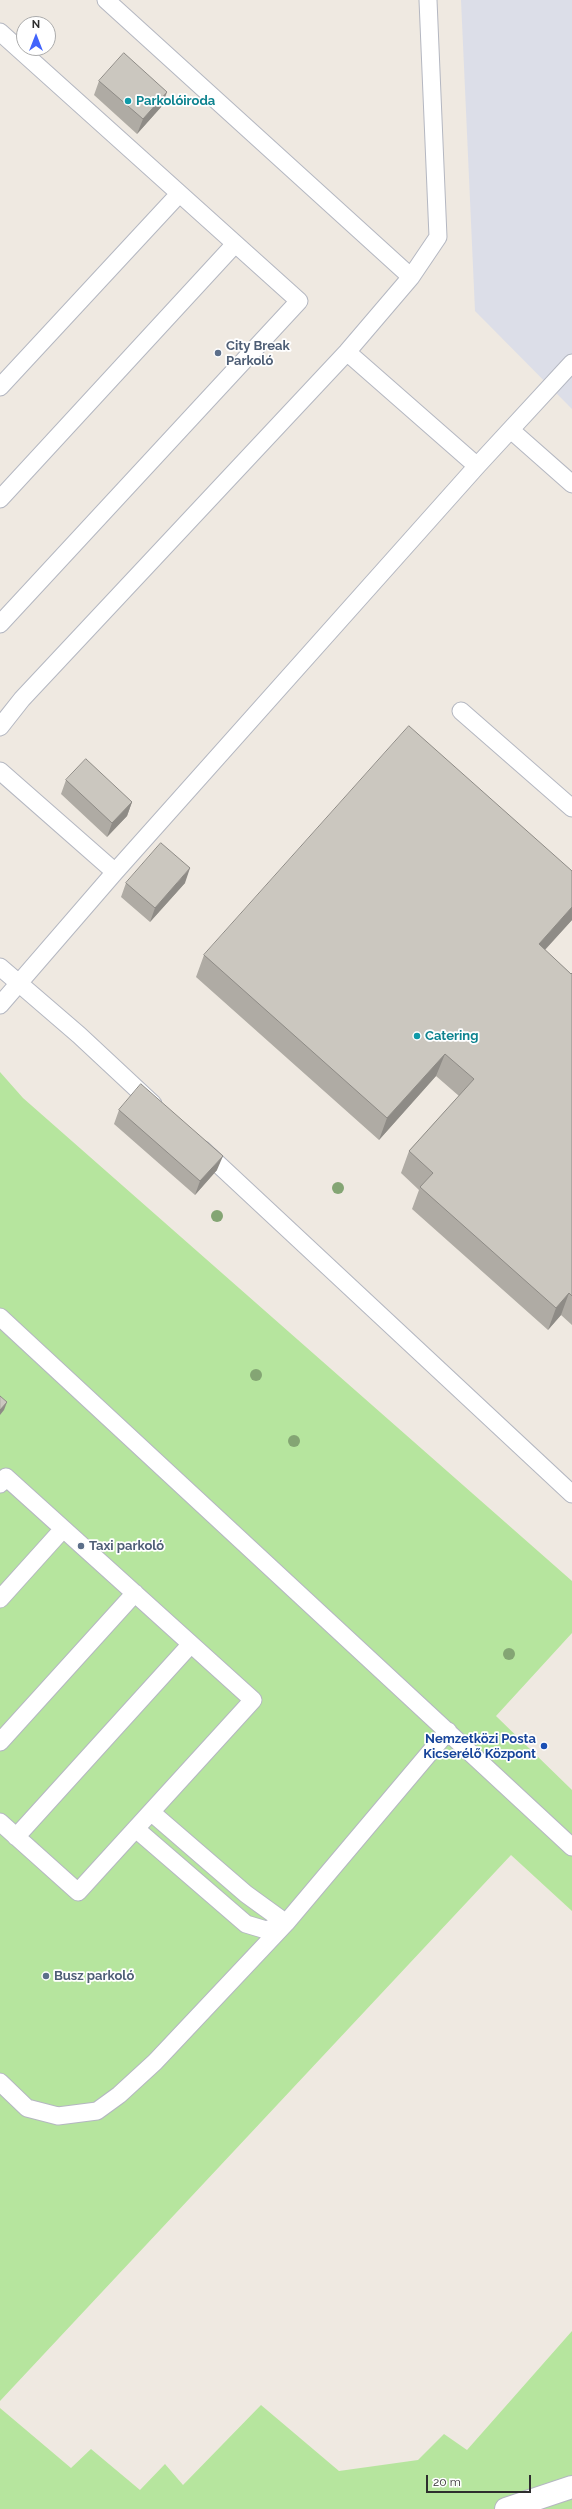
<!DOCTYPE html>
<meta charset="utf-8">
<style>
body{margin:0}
#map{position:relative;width:572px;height:2509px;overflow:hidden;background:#efe9e1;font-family:Raleway,sans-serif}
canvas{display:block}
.north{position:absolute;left:16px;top:16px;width:40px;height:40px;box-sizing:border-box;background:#fff;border:1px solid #ababab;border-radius:50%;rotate:0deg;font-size:11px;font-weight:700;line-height:16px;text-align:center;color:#2e2e2e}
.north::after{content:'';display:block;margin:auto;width:14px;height:18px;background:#4264fb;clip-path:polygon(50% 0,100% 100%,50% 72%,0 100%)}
.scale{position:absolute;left:426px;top:2475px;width:105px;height:18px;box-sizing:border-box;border:2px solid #2e2e2e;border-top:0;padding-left:5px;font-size:12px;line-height:14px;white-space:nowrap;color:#2e2e2e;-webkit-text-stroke:3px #fff;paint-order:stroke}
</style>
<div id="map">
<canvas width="572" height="2509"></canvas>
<div class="north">N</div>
<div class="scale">20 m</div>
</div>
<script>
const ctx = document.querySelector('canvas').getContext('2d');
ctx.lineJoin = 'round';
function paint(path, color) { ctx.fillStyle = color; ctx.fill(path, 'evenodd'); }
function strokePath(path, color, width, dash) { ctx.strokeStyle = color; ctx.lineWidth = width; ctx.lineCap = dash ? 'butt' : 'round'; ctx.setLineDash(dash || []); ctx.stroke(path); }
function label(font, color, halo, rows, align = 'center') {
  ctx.font = font + ' Raleway,sans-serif'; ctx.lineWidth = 3.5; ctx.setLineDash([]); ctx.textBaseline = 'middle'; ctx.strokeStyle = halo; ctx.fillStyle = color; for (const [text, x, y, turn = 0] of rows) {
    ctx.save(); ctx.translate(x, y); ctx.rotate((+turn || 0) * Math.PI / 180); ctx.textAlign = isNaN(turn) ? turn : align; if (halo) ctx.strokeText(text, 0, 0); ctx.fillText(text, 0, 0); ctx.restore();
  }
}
paint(new Path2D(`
 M461,0H572V409L475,311Z`), '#dcdee8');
paint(new Path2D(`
 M0,1072L23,1098L572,1581V1633L496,1716L572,1790V1911L511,1855L0,2401Z
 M572,2331V2509H0V2408L71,2468L91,2449L140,2490L165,2464L183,2485L261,2405L339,2471L418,2460L444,2434L467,2450Z`), '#b6e59e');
const lane = new Path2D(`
 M106,0L411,277
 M0,32L299,301L0,624
 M347,352L477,466
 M0,387L179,194
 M512,431L572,484
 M0,499L235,244
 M461,711L572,808
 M0,727L22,699L347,352L411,277L438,237L428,0
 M0,771L115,872
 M0,967L79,1035L153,1104
 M0,1005L115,872L477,466L572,363
 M202,1149L572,1494
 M0,1317L572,1847
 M0,1484L6,1477L253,1700L78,1892L0,1822
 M0,1599L63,1529
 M0,1742L135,1593
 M151,1812L246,1894L286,1923
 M136,1829L246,1924L266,1930L286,1923
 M16,1837L191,1644
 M0,2082L27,2108L58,2116L97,2111L119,2095L155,2062L286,1923L448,1731`);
const street = new Path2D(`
 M506,2509L572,2487`);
strokePath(lane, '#b4b7c1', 19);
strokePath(street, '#b4b7c1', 24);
strokePath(lane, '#fff', 17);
strokePath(street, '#fff', 22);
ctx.fillStyle = '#84a574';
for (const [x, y] of [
 [338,1188],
 [217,1216],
 [256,1375],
 [294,1441],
 [509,1654]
]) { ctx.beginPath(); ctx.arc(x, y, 6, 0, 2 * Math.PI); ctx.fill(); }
paint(new Path2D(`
 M99,81L162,106L137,134L94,95Z
 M66,780L132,802L127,816L107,837L61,794Z
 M572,871V920L545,950L571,974L572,973V1325L561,1315L548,1330L412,1209L419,1190L401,1173L409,1151L459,1096L436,1076L379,1140L196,977L204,955Z
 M126,883H185L150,922L121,897Z
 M119,1110L217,1170L195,1195L114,1124Z`), '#afaba4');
paint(new Path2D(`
 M167,92L162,106L137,134L143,119Z
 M132,802L127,816L107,837L112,823Z
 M190,868L185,883L150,922L155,908Z
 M572,907V920L530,966L539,944Z
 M445,1054L436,1076L379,1140L387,1118Z
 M223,1156L217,1170L195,1195L200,1181Z
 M569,1293L561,1315L548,1330L556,1308Z
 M7,1402L4,1410L0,1415V1410Z`), '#8e8b86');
const building = new Path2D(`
 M124,53L167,92L143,119L99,81Z
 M409,726L572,871V907L539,944L571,974L572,973V1296L569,1293L556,1308L420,1187L433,1173L409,1151L474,1079L445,1054L387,1118L204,955Z
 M86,759L132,802L112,823L66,780Z
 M161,843L190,868L155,908L126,883Z
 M141,1084L223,1156L200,1181L119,1110Z
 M0,1396L7,1402L0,1410Z`);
paint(building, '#cbc7bf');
strokePath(building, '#8e8b86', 1);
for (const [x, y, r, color] of [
 [128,101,4,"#0f9aa8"],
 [218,353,4,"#5c6f8a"],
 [417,1036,4,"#0f9aa8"],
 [81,1546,4,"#5c6f8a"],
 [544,1746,4,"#1a4fb4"],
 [46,1976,4,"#5c6f8a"]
]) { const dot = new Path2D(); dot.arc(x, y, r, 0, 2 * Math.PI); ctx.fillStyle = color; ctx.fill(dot); strokePath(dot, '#fff', 1.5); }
label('bold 13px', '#0d838f', '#fff', [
 ["Parkolóiroda",136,101],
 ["Catering",425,1036]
], 'left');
label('bold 13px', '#4e5e75', '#fff', [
 ["City Break",226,346],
 ["Parkoló",226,361],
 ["Taxi parkoló",89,1546],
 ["Busz parkoló",54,1976]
], 'left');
label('bold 13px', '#164399', '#fff', [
 ["Nemzetközi Posta",536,1739],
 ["Kicserélő Központ",536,1754]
], 'right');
</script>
